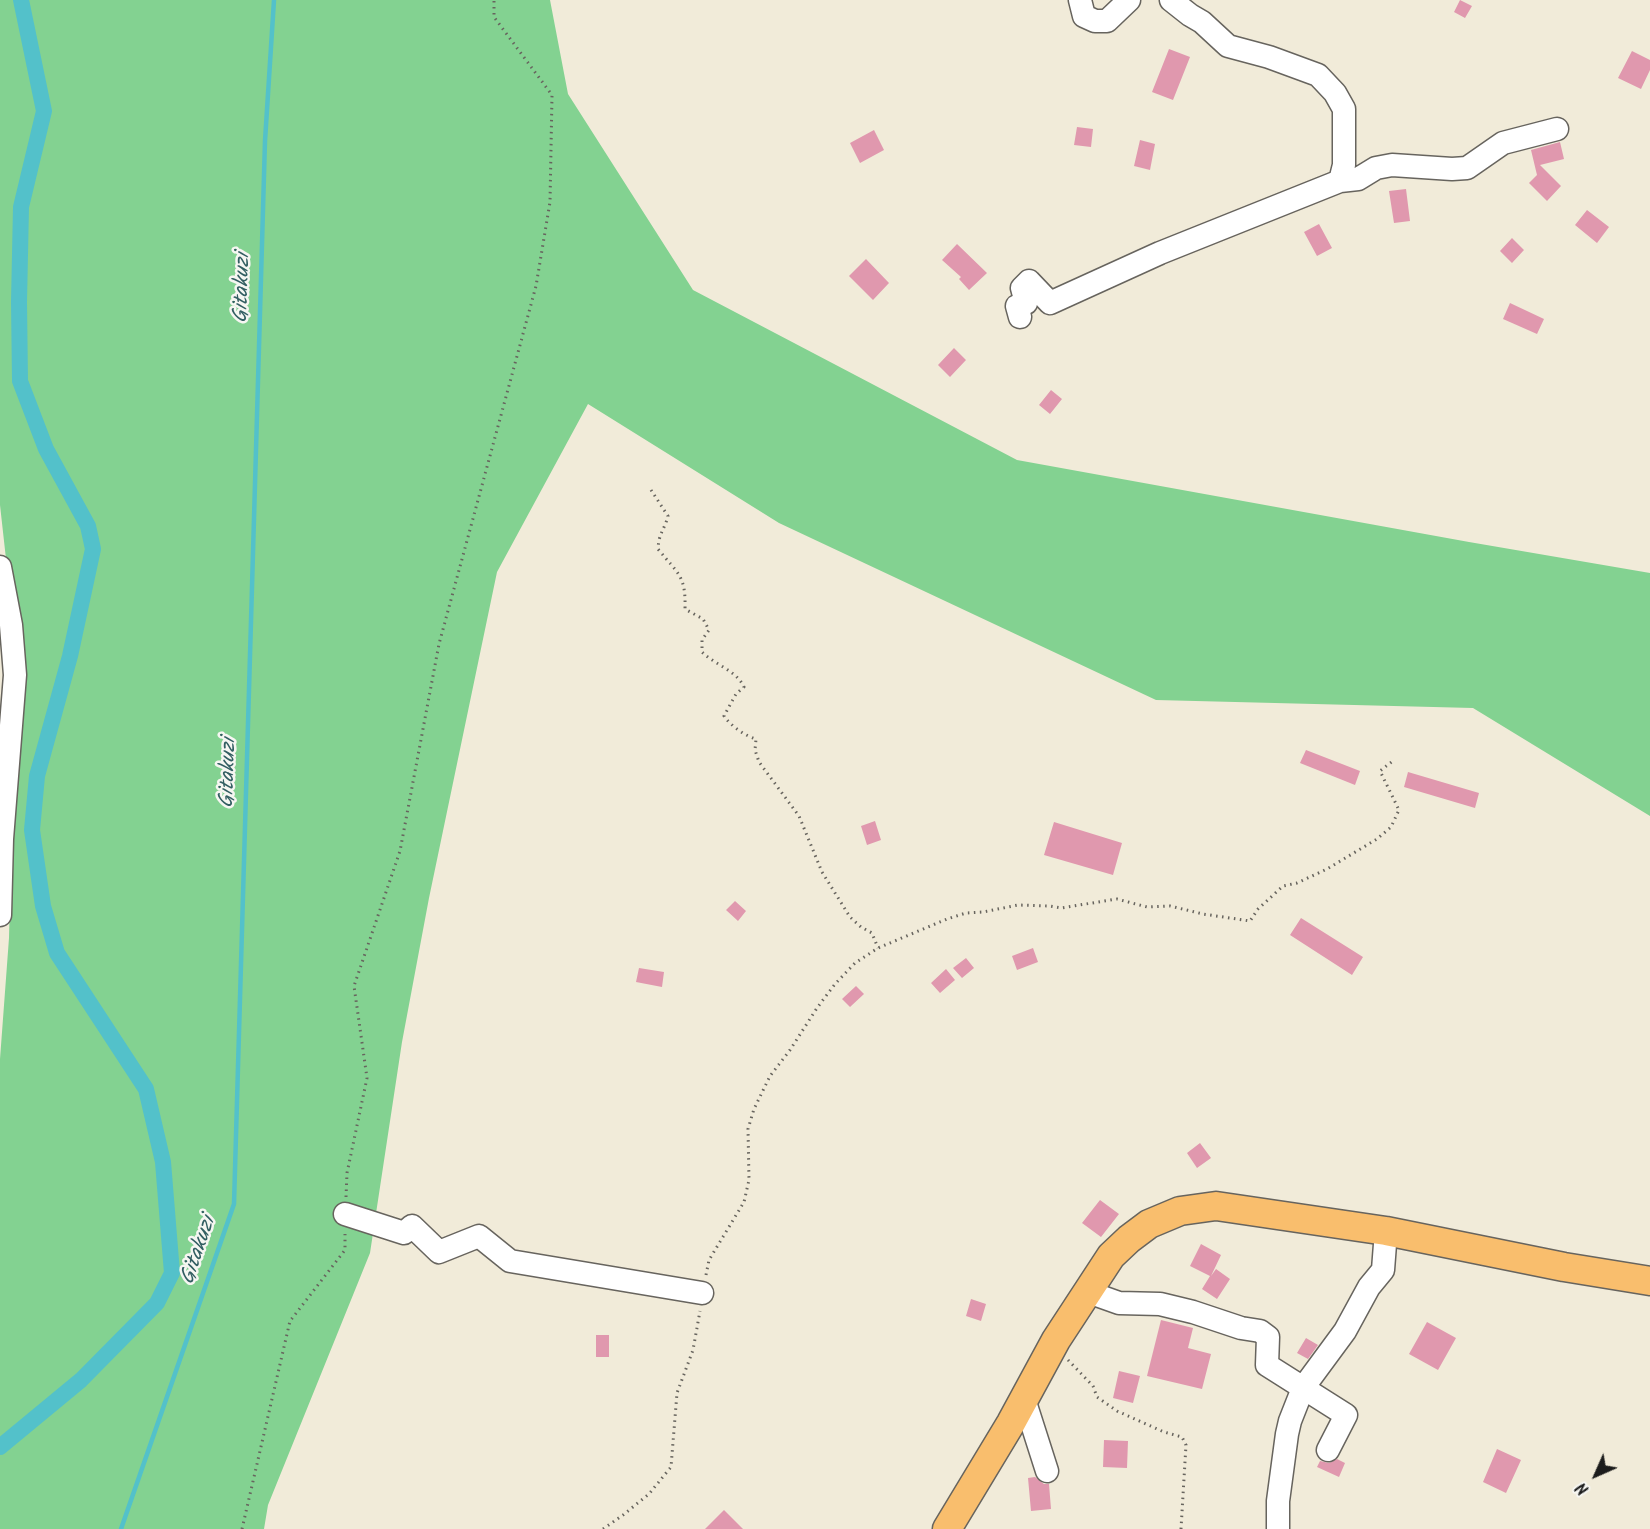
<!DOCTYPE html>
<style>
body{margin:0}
#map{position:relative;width:1650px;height:1529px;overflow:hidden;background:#f1ebd9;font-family:Kalam,sans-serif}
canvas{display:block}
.north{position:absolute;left:1566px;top:1445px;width:60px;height:60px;-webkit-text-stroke:4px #f6f6f2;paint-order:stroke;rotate:225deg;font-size:16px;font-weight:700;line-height:24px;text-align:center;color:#1c1c1c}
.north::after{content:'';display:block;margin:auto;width:21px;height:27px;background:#1c1c1c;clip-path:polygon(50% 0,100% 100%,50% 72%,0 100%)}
</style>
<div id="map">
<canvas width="1650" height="1529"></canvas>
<div class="north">N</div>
</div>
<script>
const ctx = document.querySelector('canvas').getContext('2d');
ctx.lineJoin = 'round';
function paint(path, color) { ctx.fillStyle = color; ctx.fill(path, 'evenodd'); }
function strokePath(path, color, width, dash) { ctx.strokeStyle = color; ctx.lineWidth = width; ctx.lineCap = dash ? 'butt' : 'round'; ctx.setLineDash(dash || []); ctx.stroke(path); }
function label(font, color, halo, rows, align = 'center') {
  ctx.font = font + ' Kalam,sans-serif'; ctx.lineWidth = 5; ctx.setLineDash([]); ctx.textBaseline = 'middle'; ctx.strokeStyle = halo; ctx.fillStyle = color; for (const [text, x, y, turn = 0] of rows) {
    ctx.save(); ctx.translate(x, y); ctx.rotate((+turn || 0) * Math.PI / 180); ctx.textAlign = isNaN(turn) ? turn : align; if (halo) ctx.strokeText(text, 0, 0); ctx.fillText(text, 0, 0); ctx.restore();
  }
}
paint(new Path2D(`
 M0,0H550L568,94L693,290L1017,460L1469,542L1650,573V816L1473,708L1156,700L779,523L588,404L497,572L429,898L402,1042L370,1253L268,1505L264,1529H0V1059L9,938L13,769L9,586L0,505Z`), '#83d291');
strokePath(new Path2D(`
 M121,1529L234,1204L265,141L274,0`), '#53c1ca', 4.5);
strokePath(new Path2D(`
 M0,1447L81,1380L157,1303L172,1273L163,1162L146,1089L57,953L43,906L32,830L37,776L70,656L93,549L88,526L46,449L20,381L19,302L21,207L44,111L21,0`), '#53c1ca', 16);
paint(new Path2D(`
 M1460,0L1472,6L1465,18L1454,12Z
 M1169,49L1190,57L1173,100L1152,92Z
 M1632,51L1650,60V70L1641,89L1618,78Z
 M1077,127L1093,129L1091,147L1074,145Z
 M874,130L884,150L860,163L850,143Z
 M1140,140L1155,144L1150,170L1134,166Z
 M1560,142L1564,159L1540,165L1561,186L1547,201L1529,183L1537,175L1531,150Z
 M1406,189L1410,221L1394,223L1389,191Z
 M1587,210L1609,227L1597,243L1575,225Z
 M1319,224L1332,248L1317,256L1304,232Z
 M1512,238L1524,250L1512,263L1500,251Z
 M957,244L987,273L969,290L959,279L961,277L942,260Z
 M866,259L889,283L873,300L849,276Z
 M1510,303L1544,319L1537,334L1503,319Z
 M954,348L966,360L950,377L938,365Z
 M1051,390L1062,399L1050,414L1039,405Z
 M1306,750L1360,771L1355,785L1300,763Z
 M1408,772L1479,793L1475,808L1404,787Z
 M875,821L881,840L867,845L861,826Z
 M1054,822L1122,843L1113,875L1044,855Z
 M735,901L746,911L738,921L726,910Z
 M1301,918L1363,957L1352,975L1290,935Z
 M1033,948L1038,962L1017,970L1012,956Z
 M966,958L974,968L962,978L953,968Z
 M639,968L664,972L662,987L636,982Z
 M946,969L955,980L940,993L931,983Z
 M856,986L864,994L850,1007L842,999Z
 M1200,1143L1211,1158L1197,1168L1187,1153Z
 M1100,1200L1119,1214L1101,1237L1082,1223Z
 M1201,1244L1221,1255L1211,1276L1216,1269L1230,1279L1217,1299L1202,1289L1210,1276L1190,1266Z
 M971,1299L986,1304L981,1321L966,1316Z
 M1161,1320L1193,1328L1188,1348L1211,1354L1202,1389L1147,1376Z
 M1427,1322L1456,1338L1438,1370L1409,1354Z
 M596,1335H609V1357H596Z
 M1306,1338L1318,1345L1308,1359L1297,1353Z
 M1119,1371L1140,1376L1133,1403L1113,1398Z
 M1104,1440L1128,1441L1127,1468L1103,1467Z
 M1497,1449L1521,1460L1506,1493L1483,1482Z
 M1337,1459L1345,1463L1339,1477L1317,1467L1320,1461L1329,1463Z
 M1035,1477L1044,1484H1049L1051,1509L1031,1511L1028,1478Z
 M724,1510L743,1529H705Z`), '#e098ae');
const minor = new Path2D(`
 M1080,0L1084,16L1095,21H1107L1129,0
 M1171,0L1190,15L1202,22L1228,46L1269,57L1318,75L1335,93L1344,109V165L1340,181L1358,179L1376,168L1392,165L1452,169L1467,168L1503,143L1557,129
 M1020,317L1017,306L1026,303L1022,288L1029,281L1050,303L1160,253L1340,181
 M0,567L11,625L15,675L2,839L0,915
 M345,1214L404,1233L412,1226L439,1252L479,1236L510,1261L702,1293
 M1088,1292L1119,1303L1160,1304L1193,1312L1241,1328L1260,1331L1268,1337L1267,1365L1346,1415L1328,1450
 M1024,1399L1047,1471
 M1278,1529V1501L1287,1434L1290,1421L1303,1388L1345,1331L1369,1287L1383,1270L1386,1231`);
const major = new Path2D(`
 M947,1529L1011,1423L1056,1340L1111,1256L1129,1239L1149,1224L1180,1211L1216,1206L1386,1231L1564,1267L1650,1281`);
strokePath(minor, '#67645e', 25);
strokePath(major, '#67645e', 31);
strokePath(new Path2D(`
 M651,490L668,516C664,531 659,532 658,549C678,574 686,575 685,609L703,619L709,630L702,640V652C715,665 736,670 744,687L736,694L724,716C730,725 745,736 756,739L755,750L759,762L799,816L822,872L850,917L861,927L872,933L878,948
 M346,1197L347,1173L367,1078L354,986L400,851L439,644L536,286L550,202L552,95L494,17V0
 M706,1275L709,1260L744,1202L749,1180L748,1129L754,1109L770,1076L790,1050L817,1008L835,984L855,963L878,948L947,919L966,913L983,912L1018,905L1049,906L1061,908L1117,899L1147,907L1170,906L1203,914L1250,921L1258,909L1283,886L1297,883L1327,869L1377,839L1391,827L1399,810L1380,771L1394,760
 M1068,1360L1093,1386L1097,1397L1117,1411L1164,1432L1182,1437L1186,1445L1181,1529
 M242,1529L290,1321L345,1250V1234
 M603,1529L623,1515L649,1494L671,1467L677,1393L693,1350L700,1311`), '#67645e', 3, [1.5, 4.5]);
strokePath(minor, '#fff', 22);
strokePath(major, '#f9be6d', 28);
label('italic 21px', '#325e62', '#f6f6f2', [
 ["Gitakuzi",244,288,-88],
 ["Gitakuzi",230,773,-88],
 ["Gitakuzi",200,1251,-71]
]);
</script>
